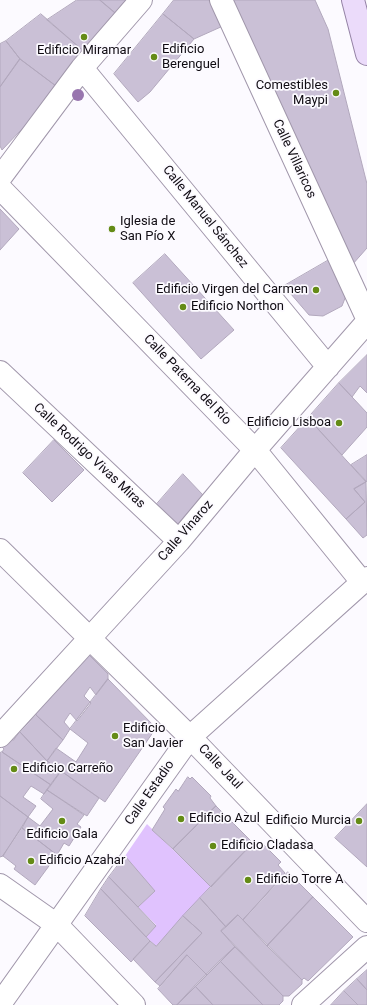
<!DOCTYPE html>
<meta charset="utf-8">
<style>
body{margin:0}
canvas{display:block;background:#fcfaff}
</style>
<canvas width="367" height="1005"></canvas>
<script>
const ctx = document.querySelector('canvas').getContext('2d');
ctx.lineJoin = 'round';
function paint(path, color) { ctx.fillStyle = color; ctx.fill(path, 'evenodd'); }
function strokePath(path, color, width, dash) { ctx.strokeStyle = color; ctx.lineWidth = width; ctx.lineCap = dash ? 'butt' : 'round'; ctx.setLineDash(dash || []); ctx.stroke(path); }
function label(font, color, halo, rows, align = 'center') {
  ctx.font = font + ' Roboto,sans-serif'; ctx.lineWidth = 3.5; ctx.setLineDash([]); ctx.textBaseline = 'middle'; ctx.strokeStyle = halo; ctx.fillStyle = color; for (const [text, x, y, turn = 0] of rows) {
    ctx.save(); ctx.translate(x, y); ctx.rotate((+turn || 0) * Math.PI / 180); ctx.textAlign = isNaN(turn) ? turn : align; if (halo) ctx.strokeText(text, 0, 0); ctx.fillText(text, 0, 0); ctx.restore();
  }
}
paint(new Path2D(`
 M147,824L211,887L156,946L146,937L156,925L138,907L154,891L125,856Z`), '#e0c2fe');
const building = new Path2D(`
 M77,0H100L119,16L87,54L47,20Z
 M100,0H132L119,16Z
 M174,0H209L223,26L194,39L163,14Z
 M233,0H315L328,29L367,184V248L352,265Z
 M41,14L87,54L60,89L20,59L6,41Z
 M163,14L194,39L150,92L138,102L114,74Z
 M6,41L20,59L0,87V44Z
 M20,59L60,89L2,150L0,146V87Z
 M0,209L19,229L0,250Z
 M165,254L234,330L201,359L133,283Z
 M329,260L347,293L342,306L323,316L309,315L284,286Z
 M367,355V393L360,386L352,397L339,383Z
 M339,383L367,413V427L342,455L308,418Z
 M308,418L366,482L354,489L365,502L346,519L281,448Z
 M54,440L84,470L52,502L23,473Z
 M367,455V482L351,465Z
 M183,474L203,495L177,525L156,505Z
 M366,482L367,535L363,538L346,519L365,502L354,489Z
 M88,654L108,674V679L96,695L90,687L84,696L91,703L77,721L70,713L64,722L70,729L63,740L36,715L35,711Z
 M108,679L156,728L105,802L47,761L56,748L76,762L88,743L70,729Z
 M36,715L63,740L47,761L20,732Z
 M20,732L47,761L61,771L51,785L2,752L4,749L2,747L10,738L13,740Z
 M2,752L51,785L44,794L31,786L23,797L36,806L28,817L0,796V753Z
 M61,771L99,798L87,816L47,790Z
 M188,777L190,779L192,777L211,796L210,798L216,806L173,849L152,830L165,809L163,807L176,789L178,791Z
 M47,790L84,815L77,824L81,827L69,846L64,843L57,855L22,828L28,817L40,826L53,809L41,799Z
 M0,796L28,817L3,856L0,857Z
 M367,804V867L335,838Z
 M216,806L253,843L211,887L173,849Z
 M22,828L57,855L35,885L14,869L16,866L3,856Z
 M253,843L260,848L264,845L281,862L278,865L285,873L243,920L238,915L226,927L200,898Z
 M125,856L155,891L138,907L109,877Z
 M288,872L313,897L267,946L243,920Z
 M109,877L156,926L146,937L101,889Z
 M101,889L150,941L131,962L85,916Z
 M313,897L353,937L308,981L304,978L302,980L267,946Z
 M200,898L226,927L221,931L235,947L207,975L187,955L160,986L155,982L202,933L183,916Z
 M238,915L302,980V984L289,996H283L221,931Z
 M183,916L202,933L155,982L133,959L150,941L156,946Z
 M235,947L283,996V1001L279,1005H263L220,961Z
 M187,955L207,975L177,1005H173L158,989Z
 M220,961L263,1005H213L195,986Z
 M367,970V990L357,979Z
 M357,979L367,990V1005H358L344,991Z
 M195,986L213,1005H177Z
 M344,991L358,1005H331Z`);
paint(building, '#cac0d6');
strokePath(building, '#b2a8bd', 1);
const minor = new Path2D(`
 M221,0L367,318
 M82,68L328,367
 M0,178L82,68L141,0
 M0,188L255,450L362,582
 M0,372L179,541
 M0,550L190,737L367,921
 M0,736L179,541L255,450L367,322
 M0,885L57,925L134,1005
 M0,1004L190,737L367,578
 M303,1005L367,947`);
const primary = new Path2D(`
 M353,0L367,54`);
strokePath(minor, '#a197ab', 24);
strokePath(primary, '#9583a6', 24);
strokePath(minor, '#fff', 22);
strokePath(primary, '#ebdbfa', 22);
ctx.fillStyle = '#9875ae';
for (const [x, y] of [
 [78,95]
]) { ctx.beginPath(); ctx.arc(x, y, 6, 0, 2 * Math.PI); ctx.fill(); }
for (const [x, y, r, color] of [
 [84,37,4,"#648b16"],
 [154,57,4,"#648b16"],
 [336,93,4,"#648b16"],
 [112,229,4,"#648b16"],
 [316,290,4,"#648b16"],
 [183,307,4,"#648b16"],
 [339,423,4,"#648b16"],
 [115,736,4,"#648b16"],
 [14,769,4,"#648b16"],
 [181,819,4,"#648b16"],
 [62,821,4,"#648b16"],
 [359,821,4,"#648b16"],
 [213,846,4,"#648b16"],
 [31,861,4,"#648b16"],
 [248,880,4,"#648b16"]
]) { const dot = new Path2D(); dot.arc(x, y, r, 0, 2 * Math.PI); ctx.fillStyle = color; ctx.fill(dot); strokePath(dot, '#fcfaff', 1.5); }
label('13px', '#0f0b12', '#fcfaff', [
 ["Edificio",162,50],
 ["Berenguel",162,65],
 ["Edificio Miramar",84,51,"center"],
 ["Comestibles",328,86,"right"],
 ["Maypi",328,101,"right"],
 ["Iglesia de",120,222],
 ["San Pío X",120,237],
 ["Edificio Virgen del Carmen",308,290,"right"],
 ["Edificio Northon",191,307],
 ["Edificio Lisboa",331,423,"right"],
 ["Edificio",123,729],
 ["San Javier",123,744],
 ["Edificio Carreño",22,769],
 ["Edificio Azul",189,819],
 ["Edificio Murcia",351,821,"right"],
 ["Edificio Gala",62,835,"center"],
 ["Edificio Cladasa",221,846],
 ["Edificio Azahar",39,861],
 ["Edificio Torre A",256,880]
], 'left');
label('13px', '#0f0b12', '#fcfaff', [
 ["Calle Villaricos",294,159,65],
 ["Calle Manuel Sánchez",205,217,51],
 ["Calle Paterna del Río",187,380,46],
 ["Calle Rodrigo Vivas Miras",89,456,43],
 ["Calle Vinaroz",186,531,-49],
 ["Calle Jaul",220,767,46],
 ["Calle Estadio",150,793,-55]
]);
</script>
